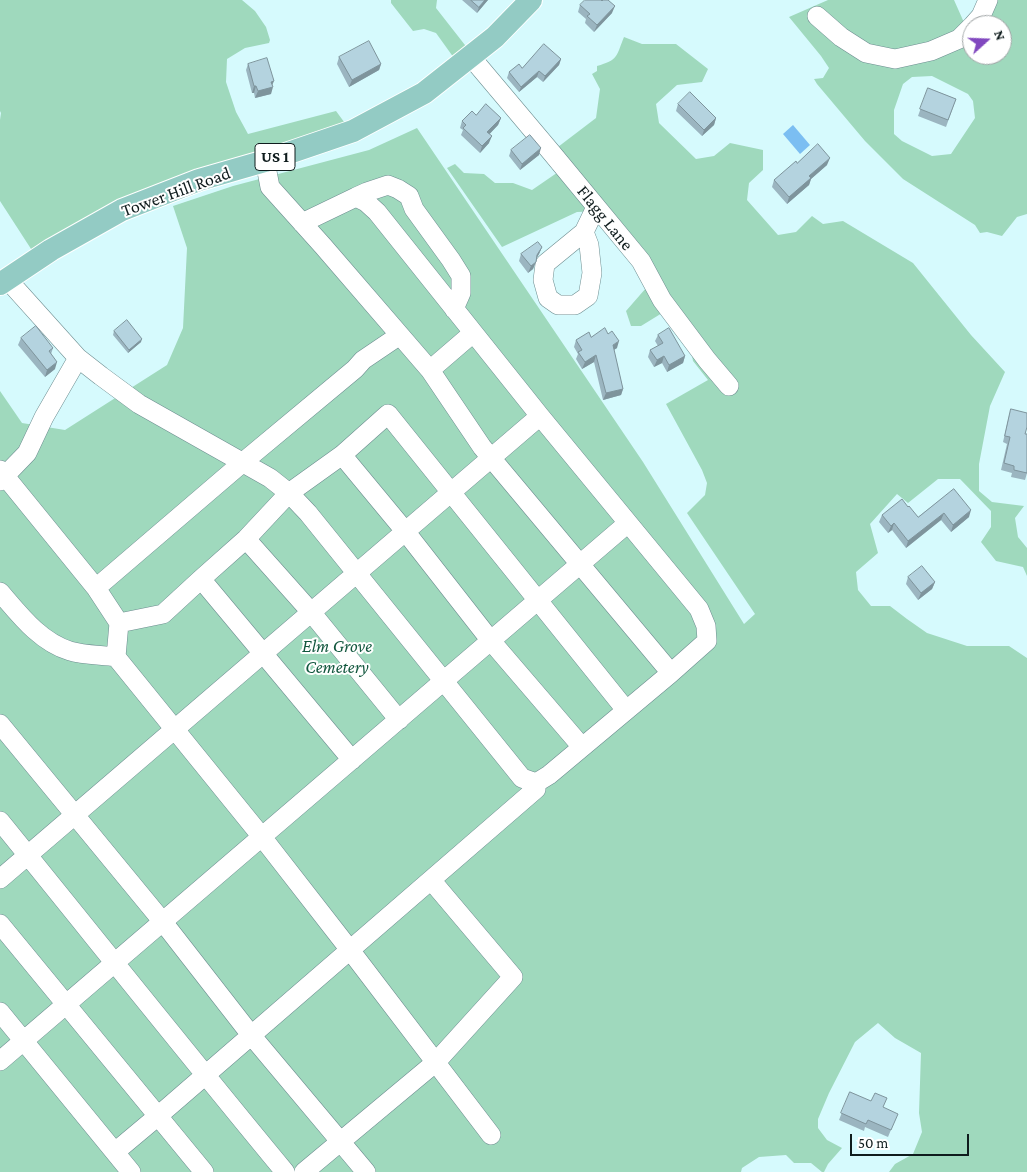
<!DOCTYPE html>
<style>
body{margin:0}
#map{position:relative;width:1027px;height:1172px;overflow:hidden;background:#d6fafd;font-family:"Crimson Pro",serif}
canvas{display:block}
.north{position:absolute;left:962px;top:15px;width:50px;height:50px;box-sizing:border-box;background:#fff;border:1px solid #9fa4a5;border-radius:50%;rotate:70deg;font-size:14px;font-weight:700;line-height:20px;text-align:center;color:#0f1c1d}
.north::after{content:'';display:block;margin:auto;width:18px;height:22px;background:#8148bf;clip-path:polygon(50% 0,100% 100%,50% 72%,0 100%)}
.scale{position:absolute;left:850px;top:1134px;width:119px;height:22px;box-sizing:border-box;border:2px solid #0f1c1d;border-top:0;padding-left:6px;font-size:15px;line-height:18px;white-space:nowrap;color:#0f1c1d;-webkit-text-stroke:4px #fff;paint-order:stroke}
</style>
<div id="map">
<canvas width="1027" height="1172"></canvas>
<div class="north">N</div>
<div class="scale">50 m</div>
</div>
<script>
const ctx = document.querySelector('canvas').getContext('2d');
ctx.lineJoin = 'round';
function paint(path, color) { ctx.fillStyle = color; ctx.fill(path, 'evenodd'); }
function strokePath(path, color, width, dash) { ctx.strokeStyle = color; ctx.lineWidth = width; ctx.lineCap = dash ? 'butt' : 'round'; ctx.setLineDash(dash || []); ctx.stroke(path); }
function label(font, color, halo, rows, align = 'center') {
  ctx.font = font + ' "Crimson Pro",serif'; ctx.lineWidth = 4; ctx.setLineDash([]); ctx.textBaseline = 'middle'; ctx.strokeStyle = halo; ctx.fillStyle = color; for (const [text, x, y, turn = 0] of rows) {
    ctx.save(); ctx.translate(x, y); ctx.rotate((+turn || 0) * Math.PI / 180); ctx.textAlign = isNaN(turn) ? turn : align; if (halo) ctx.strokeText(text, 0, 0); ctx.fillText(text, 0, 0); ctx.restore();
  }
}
paint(new Path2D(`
 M0,0H242L255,11L266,27L270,40L269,43L245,48L227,59L226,82L236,112L248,134L336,111L350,130L33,252L0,201V120L1,113L0,111Z
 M391,0H437L436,8L472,54L459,65L436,33L424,29L413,31L391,3Z
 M828,0H954L970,36L972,37V55H1002V25H986L992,0H1027V214L1017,217L1002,236L987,232L980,233L975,225L903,179L865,141L817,84L814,79L823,78L829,68L821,56L789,17ZM932,76L968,94L973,101L975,118L951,154L932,156L902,141L894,134V110L903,84L912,77Z
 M624,37L642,44H676L708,69L702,82L677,85L656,104L659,123L696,159L714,156L730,143L763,150V170L749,183L747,200L778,235L796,232L812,216L823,224L843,221L913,263L971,335L1005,372L990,406L979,464V491L992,502L1024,506L1015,518L1018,537L1027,548V576L1023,567L996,561L981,542L991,527V511L960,479H938L908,503L897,494L870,524L878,553L856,572L858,590L871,606H890L907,619L927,633L967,646H1009L1027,658V1172H889L895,1164L913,1154L922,1132L919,1113L921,1053L895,1038L878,1023L855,1042L829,1093L818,1119V1128L827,1140L842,1148L828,1164L824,1172H822L811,1163H794L786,1155L759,1157L742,1168L741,1172H0V391L22,423L65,430L167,365L183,328L187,248L173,206L233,186L369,150L417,128L643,462L744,624L755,614L687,513L705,495L707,483L702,470L666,404L708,380L693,361L688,334L667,310L641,326H631L626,311L653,280L602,211L577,212L502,247L447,168L455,164L464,173L484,174L495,183H513L532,190L564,168L554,150L596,118L600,89L592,74L597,71V66C618,60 616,57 624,37Z`), '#9fd9bd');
paint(new Path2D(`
 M793,125L810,145L800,154L783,134Z`), '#7bbef2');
const minor = new Path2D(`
 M817,16L841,37L866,53L895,59L931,51L959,39L972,26
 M973,25L981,16L988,0
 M471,57L551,152L641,261L662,300L707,360L729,386
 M265,161L270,187L323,246L430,370L482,447L671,673
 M356,197L367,192L388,185L398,189L409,196L414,209L451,260L461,276V293L454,309
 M584,232L589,245L592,273L588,296L575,305H558L548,298L543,280L545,264L584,232L596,207
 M7,279L78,358L101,376L139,404L270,478L289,493L308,513L522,778L536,783L549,775L671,673L707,641L706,626L699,609L540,416L377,212L366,202L356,197L302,223
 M430,370L473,333
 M342,455L405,531L491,641L582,747
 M0,470L96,588L119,623L116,657
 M0,481L27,453L44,417L78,358
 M246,539L311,612L399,720
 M201,579L352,760
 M96,588L242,463L355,369L363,360L400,335
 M0,592C19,614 40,642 70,651C83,655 102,655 116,657L262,837L350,950L491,1135
 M119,623L163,614L201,579L246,539L289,493L342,455L388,414L626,710
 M0,724L163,922L251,1035L366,1172
 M0,821C95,938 189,1056 285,1172
 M0,879L540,416
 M0,924L204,1172
 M0,1012L131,1172
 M0,1061L628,523
 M115,1152L158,1116L536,789V783
 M304,1172L436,1062L513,977L431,880`);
const major = new Path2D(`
 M0,284L51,250L122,210L199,180L265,161L353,131L424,93L495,37L531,0`);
strokePath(minor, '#6d8d90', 20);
strokePath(major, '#fff', 24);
strokePath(minor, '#fff', 19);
strokePath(major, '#93cbc4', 22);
paint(new Path2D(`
 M462,0H488L477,13Z
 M580,5L612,13L594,32L585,23L586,19L578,12Z
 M339,57L381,64L379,70L349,87L337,64Z
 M561,59L559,65L543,82L537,77L519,92L507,78L509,72L522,68Z
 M248,64L272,84L271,94L255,98L254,93H252L246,70Z
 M928,88L956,99L946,127L918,116Z
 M678,104L716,118L714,125L702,136L676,111Z
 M476,115L501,118L498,125L489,134V143L480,153L461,135L463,130L460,128L462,121Z
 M511,150L539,155L520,170L509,156Z
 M797,163L827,165L811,179L809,185L787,204L772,187L774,180Z
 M542,247L539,254L536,259L533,269L528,273L519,261L521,254Z
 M114,331L141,342L128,353L113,335Z
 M658,335L685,356L683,363L667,372L662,363L654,367L648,357L650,350L658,346L655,341Z
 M21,338L53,348L51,354L55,369L45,377L18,345Z
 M576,340L617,348L614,350L623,389L621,395L603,400L594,362L582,369L576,359L578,354L574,347Z
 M1011,409L1025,434L1027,473L1025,480L1011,477L1012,473L1001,470L1007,444L1003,442L1009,416Z
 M954,489L969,517L951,532L941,520L906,548L892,530L888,533L879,522L882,515L908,507L918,517Z
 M908,577L935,582L932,589L918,600L906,584Z
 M850,1092L883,1107L895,1120L888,1137L865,1127L864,1131L839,1120Z`), '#9bb5c0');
paint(new Path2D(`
 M485,0H488L477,13L479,7Z
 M615,6L612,13L594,32L597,25Z
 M561,59L559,65L543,82L545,76Z
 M381,64L379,70L349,87L352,80Z
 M539,71L537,77L519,92L521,87Z
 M274,81L271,88L273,87L271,94L255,98L258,91L271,82Z
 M254,86H256L254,93H252Z
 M501,118L498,125L485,139L487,132Z
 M716,118L714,125L702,136L704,130Z
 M492,136L489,143L480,153L482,146Z
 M541,148L539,155L520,170L522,164Z
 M830,158L827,165L811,179L809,185L787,204L789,197L809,176Z
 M542,247L539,254L534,262L537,255Z
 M536,262L533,269L528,273L531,266Z
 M142,339L141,342L128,353L129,350Z
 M619,341L617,348L610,352L613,345Z
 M596,355L594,362L582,369L585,362Z
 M664,356L662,363L654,367L657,360Z
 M685,356L683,363L667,372L669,365Z
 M57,362L55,369L45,377L47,370Z
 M623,389L621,395L603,400L606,393Z
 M971,510L969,517L951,532L953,525Z
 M944,513L941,520L906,548L908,541Z
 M894,523L892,530L888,533L891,526Z
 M935,582L932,589L918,600L921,593Z`), '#7e949c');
const building = new Path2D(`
 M471,0H485L479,7Z
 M585,0H601L602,1L603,0H608L615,6L597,25L587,16L590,14L580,5Z
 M369,41L381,64L352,80L339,57Z
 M544,44L561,59L545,76L539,71L521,87L509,72L519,64L522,68Z
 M267,58L274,81L271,82L273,87L258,91L256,86H254L248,64Z
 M928,88L956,99L948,120L920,109Z
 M690,92L716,118L704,130L678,104Z
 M486,104L501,118L487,132L492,136L482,146L463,128L466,125L462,121L472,111L476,115Z
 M530,135L541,148L522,164L511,150Z
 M818,144L830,158L809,176L811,178L789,197L774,180L796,161L797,163Z
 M538,242L542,247L537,255L536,262L531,266L521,254Z
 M127,320L142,339L129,350L114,331Z
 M36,326L53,348L49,351L57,362L47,370L21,338Z
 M605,328L608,334L612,331L619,341L613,345L623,389L606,393L596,355L585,362L578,352L582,350L576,340L589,332L591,337Z
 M669,328L685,356L669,365L664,356L657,360L650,350L663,343L658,335Z
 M1011,409L1027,413V427L1025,434H1027V473L1014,470V466L1004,463L1010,437L1005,436Z
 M954,489L971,510L953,525L944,513L908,541L894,523L891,526L882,515L902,499L908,507L909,506L918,517Z
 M922,566L935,582L921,593L908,577Z
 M850,1092L871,1101L875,1093L887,1098L883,1107L898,1114L891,1130L868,1120L866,1124L841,1113Z`);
paint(building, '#b4d3df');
strokePath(building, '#7e949c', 1);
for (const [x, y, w] of [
 [275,157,40]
]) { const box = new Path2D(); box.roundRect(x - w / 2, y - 13.5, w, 27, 4); ctx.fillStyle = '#fff'; ctx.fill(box); strokePath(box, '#0f1c1d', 1); }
label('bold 16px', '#0f1c1d', null, [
 ["US 1",275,157]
]);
label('18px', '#0f1c1d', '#fff', [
 ["Tower Hill Road",176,192,-20],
 ["Flagg Lane",605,218,51]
]);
label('italic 18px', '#12573e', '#fff', [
 ["Elm Grove",337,646],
 ["Cemetery",337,667]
]);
</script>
